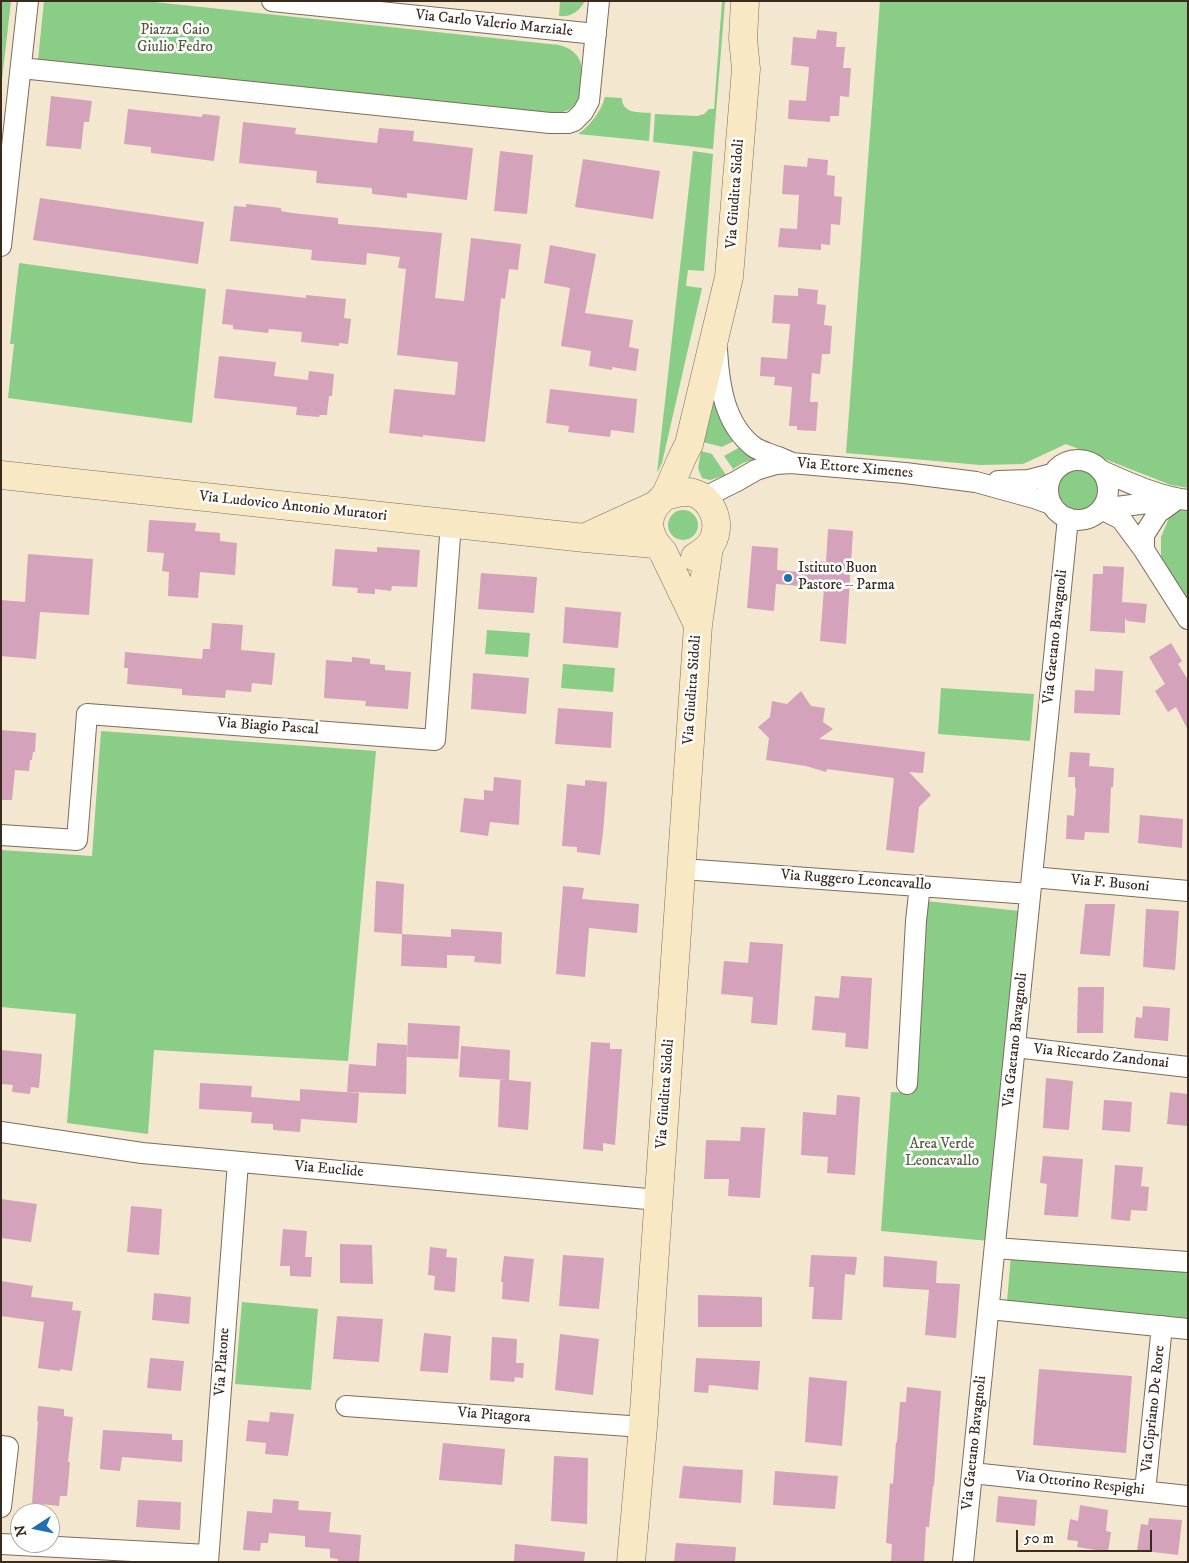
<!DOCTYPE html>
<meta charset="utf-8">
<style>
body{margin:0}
#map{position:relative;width:1189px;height:1563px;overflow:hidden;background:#f3e8cf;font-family:"IM FELL DW Pica",serif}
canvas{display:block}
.frame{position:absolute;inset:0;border:2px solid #3b2a1e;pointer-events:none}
.north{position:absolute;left:10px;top:1503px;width:50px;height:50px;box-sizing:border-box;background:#fff;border:1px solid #b1aaa5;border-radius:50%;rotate:259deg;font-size:14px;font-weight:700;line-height:20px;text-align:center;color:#3b2a1e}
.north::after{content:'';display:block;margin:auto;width:18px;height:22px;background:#1f6fb2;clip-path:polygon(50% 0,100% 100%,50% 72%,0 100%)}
.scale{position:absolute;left:1016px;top:1530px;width:136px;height:22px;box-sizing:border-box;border:2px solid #3b2a1e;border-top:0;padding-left:6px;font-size:15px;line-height:18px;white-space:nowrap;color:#3b2a1e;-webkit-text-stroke:4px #fff;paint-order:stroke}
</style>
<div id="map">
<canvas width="1189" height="1563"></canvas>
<div class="frame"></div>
<div class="north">N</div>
<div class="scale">50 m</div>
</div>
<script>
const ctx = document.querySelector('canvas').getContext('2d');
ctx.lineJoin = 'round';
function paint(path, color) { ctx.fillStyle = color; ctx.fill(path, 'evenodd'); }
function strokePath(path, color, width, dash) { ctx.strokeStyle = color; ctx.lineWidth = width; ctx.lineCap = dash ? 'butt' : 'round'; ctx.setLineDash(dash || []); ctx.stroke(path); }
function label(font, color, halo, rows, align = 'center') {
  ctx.font = font + ' "IM FELL DW Pica",serif'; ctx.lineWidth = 5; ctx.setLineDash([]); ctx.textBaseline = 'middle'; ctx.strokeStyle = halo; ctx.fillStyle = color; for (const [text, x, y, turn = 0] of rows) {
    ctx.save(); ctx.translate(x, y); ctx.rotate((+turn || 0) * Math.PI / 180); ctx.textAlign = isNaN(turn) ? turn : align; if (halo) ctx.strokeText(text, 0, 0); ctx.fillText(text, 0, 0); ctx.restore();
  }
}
paint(new Path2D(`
 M1,1H11L1,89Z
 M44,1H145L559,45C578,50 584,62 582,81C580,101 574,114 551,113L38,60Z
 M560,1H585C579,12 571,17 559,16Z
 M722,1L725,2L713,149L653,142L655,114L697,116L704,114L709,109H714Z
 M880,1H1188V488L1171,485L1066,444L1023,464L980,465L846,453Z
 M605,97L622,98C622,114 639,112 651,113L649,141L578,134C591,125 601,111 605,97Z
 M693,151L713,154L704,271L688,270L686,286L702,288L662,463L657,473Z
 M19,263L206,289L192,423L8,398L14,344H10Z
 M714,399L736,440L722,447L703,442Z
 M742,446L758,458L743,463L733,469L724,456Z
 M701,451L712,454L726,475L710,480L702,478L698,468Z
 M1056 491a22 22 0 1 1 44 0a22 22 0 1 1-44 0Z
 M1183,507L1188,508V603L1161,562V537L1169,518Z
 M668 525a15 15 0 1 1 30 0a15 15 0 1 1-30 0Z
 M487,630L530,633L528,657L485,654Z
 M563,664L615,668L613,692L561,688Z
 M941,688L1034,694L1030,741L938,734Z
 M101,731L376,751L348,1061L154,1050L148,1134L67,1123L76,1014L1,1007V850L92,856Z
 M926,901L1020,911L989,1241L881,1231L891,1092L912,1093Z
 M1011,1256L1188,1269V1318L1007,1301Z
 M242,1302L318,1309L311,1390L235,1384Z`), '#8acd86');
paint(new Path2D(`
 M817,30L837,32L836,47H845L843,68H851L849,97L840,96L839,116H830V122L788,119L789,100L806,101L809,67L791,65L793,37L816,39Z
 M51,96L92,101L89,122H84L81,149L46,146Z
 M128,109L202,117L203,114L220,116L214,161L151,153V147L124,144Z
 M243,122L296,128L295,134L377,143L379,128L414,131L413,141L473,148L467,200L407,193V198L372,194V188L316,183L317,171L239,163Z
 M500,151L533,155L527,214L494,211Z
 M808,158L828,160L827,175L835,176L834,196L842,197L840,225L831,224L830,245L821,244V250L778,247L780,228L797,229L799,195L782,194L784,165L807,167Z
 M583,159L660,171L653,219L575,207Z
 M40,198L204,222L198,264L33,240Z
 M246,204L281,208V211L292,213L338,218V224L442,233L435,298L464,301L471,238L521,244L518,270L509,269L505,299L501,298L485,442L423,435V437L389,433L394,389L455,395L458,362L397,355L406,269L398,268L400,257L367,253L366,265L311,260L312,250L230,241L234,206L246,207Z
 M550,245L596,254L585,313L633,320L629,347L639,349L636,371L612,367V370L589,366L591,351L561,346L570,288L544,283Z
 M798,288L818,290L817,304L826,305L824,325L832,326L830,354H822L820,374L812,373L810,402H818L816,431L797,430V426H789L792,387L774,385L775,377L760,376L761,357L787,359L790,324L772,323L774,295L798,296Z
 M226,289L306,298V295L346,299L344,318L351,319L348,344L339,343V346L301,342L302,332L269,329L268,333L233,329V325L222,324Z
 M219,356L276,362L274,376L308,380L309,371L334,374L332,396H329L327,415H320L319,417L296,415L297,407L214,398Z
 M550,389L637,399L634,433L611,430L610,437L568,432L569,426L546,423Z
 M149,520L196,523L195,531L220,533V541L237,543L235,575L200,572L198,598L168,596L169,572L162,571L164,553L147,552Z
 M828,529L853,531L846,644L820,641L824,588L776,584L774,611L747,608L752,546L778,548L777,570L809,573L810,561L826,562Z
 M377,547L420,550L417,587L392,586L391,591L375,589V594L357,593L358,588L332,586L335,549L377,552Z
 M28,554L93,559L89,615L40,612L36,659L1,656V600L25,602Z
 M1103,566L1124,567L1122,602L1147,604L1145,623L1127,621L1125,618V633L1090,631L1093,574H1103Z
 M481,573L537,577L534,613L478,609Z
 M565,607L621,612L618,648L563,643Z
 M212,623L243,625L241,650L275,653L272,685L252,683L251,692L226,690L225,698L182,695V689L127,684L128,668H124L125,652L202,659L203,649H210Z
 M1171,643L1182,661L1178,664L1188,680V730L1176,707L1168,712L1155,691L1165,684L1149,657Z
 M352,657L370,659V664L385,665V670L411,672L408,709L365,706L366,701L324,698L326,660L352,662Z
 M1095,669L1123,671L1120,715L1074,713L1075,690L1094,691Z
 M473,673L529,678L526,714L471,709Z
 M801,691L811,706L825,708L823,722L833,729L819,739L925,752L923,773L909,772L931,795L919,807L914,853L886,850L894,778L827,769L826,772L806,766L766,760L769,738L758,727L770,717L772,701L787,704Z
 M558,708L613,712L611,748L555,744Z
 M1,730L36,733L35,752H33L32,760H30L29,771L15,770L12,800H1Z
 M1070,752L1090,753L1089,766L1114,768L1113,787H1111L1109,833L1085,832L1084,840L1066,839L1067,815L1074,816L1076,788H1075V777H1068Z
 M494,777L521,780L519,825L490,822L488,836L460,832L464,798L484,800V790L493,791Z
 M585,780L607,782L603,833L600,855L577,852V847L562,846L567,784L585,786Z
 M1140,815L1183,819L1182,848L1138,843Z
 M376,881L404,884L402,934L374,932Z
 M563,886L584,888L582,899L639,904L637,933L589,928L585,977L556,974Z
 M1085,904H1115L1110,956L1080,954Z
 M1146,909L1179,911L1175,970L1143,967Z
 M451,929L502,932L501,964L474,962L475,956L447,955V968L401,966L402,934L451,937Z
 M750,942L783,944L777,1025L751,1023L753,997L721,994L724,961L748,963Z
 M841,976L872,978L868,1049L845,1047L846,1033L812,1030L815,996L839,998Z
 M1078,987H1104L1103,1033H1077Z
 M1143,1006L1170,1008L1168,1041L1134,1038L1136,1017L1142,1018Z
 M408,1023L460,1026L458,1059L407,1057Z
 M591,1042L610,1043V1049H622L615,1145L603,1143V1151L583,1149Z
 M377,1043L407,1045L406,1094L347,1092L349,1064L376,1066Z
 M461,1046L510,1050L509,1080L531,1082L528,1130L498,1127L500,1080H507L459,1077Z
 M1,1050L42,1054L39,1088L31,1087L30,1094L12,1092L13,1085L1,1084Z
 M1046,1078L1073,1081L1069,1130L1043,1128Z
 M200,1083L252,1086L251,1097L300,1101V1089L359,1093L357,1123L301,1119L300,1132L273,1130V1124L251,1123L252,1112L199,1109Z
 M1170,1092L1188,1094V1126L1167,1124Z
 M837,1095L860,1097L855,1175L827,1173L828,1157L801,1155L803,1112L836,1115Z
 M1104,1100L1132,1102L1130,1132L1102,1130Z
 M741,1127L765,1128L760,1198L728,1196L729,1179H704L706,1140L740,1141Z
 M1043,1156L1083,1159L1078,1217L1044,1215L1047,1184L1040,1183Z
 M1115,1165L1143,1167L1141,1186L1149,1187L1147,1211L1131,1210L1130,1221L1111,1219Z
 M1,1199L37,1204L31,1242L1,1238Z
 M131,1206L162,1209L159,1255L127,1252Z
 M283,1229L307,1231L305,1257H312L311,1277L290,1276V1266H280Z
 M340,1244L372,1245L373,1284L340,1283Z
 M430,1247L447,1249L446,1257L457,1258L455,1292L434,1290L435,1276L428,1275Z
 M563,1255L604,1258L599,1309L559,1306Z
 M811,1255L857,1257L855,1275L845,1274L842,1320L812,1319L814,1287H809Z
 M504,1256L534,1259L529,1302L502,1299L503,1282H501Z
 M884,1256L937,1261L936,1283L960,1284L956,1338L925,1335L929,1290L883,1287Z
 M1,1281L33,1286L31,1297L73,1302L72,1310L81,1311L72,1371L60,1369V1371L38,1368L44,1322L1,1316Z
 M154,1293L191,1297L189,1324L152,1320Z
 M698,1295L762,1297V1327H698Z
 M337,1316L383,1319L379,1362L333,1359Z
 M424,1333L451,1336L448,1373L420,1371Z
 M560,1334L599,1339L593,1395L555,1390Z
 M492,1337L517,1339L516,1363H524L523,1378L515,1377L514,1382L490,1380Z
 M150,1358L184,1361L181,1391L147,1388Z
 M696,1358L760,1361L758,1390L709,1385L708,1393L694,1392Z
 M1039,1369L1132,1376L1126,1453L1033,1445Z
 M809,1377L847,1381L842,1446L805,1442Z
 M907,1387L941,1391L934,1486H933L929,1527H926L924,1562H891L892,1544L886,1543L890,1483L893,1484L896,1442L897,1443L900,1402H906Z
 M38,1406L64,1409V1416L73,1417L68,1462H70L67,1496H60L59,1506L32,1503L38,1421H37Z
 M270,1412L294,1414L288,1456L265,1454L266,1443L246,1441L248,1420L269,1422Z
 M103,1430L172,1434V1440H183L182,1462L122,1457L120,1471L100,1469Z
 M443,1443L505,1449L502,1485L439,1480Z
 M554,1456L588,1458L587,1524L551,1521Z
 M683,1466L743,1470L741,1503L679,1498Z
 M775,1471L838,1476L835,1509L773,1505Z
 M998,1496L1037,1500L1035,1526L996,1522Z
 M273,1499L299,1501L298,1510L331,1512L329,1532L361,1535L359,1562H338V1559L330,1558V1549L305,1547V1536L269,1533L268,1543H261L260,1551L243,1550L247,1511L272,1513Z
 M138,1500L181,1502L180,1530L136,1527Z
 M1080,1505L1108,1510L1106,1531L1111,1532L1108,1552L1077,1547L1078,1541L1067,1540L1070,1519L1078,1521Z
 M1149,1518L1182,1520L1178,1555L1137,1550L1141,1524L1148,1525Z
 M676,1543L736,1547L735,1562H674Z
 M515,1544L585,1552L584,1562H514Z`), '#d4a2ba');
const street = new Path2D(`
 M272,1L596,34
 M21,68L550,123H568L574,121L583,112L589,101L599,1
 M1,246L28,1
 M717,350C719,384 724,424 754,447C760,451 768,453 775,456C780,457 785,460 790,462
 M1048 490a30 30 0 1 1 60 0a30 30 0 1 1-60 0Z
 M1100,470C1127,482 1159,497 1188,500
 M998,481L1029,480L1052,474
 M703,498L737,481L756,470L776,464L791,463L905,473L976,482L1034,498L1051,504
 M1101,509L1121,519L1144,550L1188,619
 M1101,509L1171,500
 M1144,550V535L1158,513L1176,500
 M1,835L77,840L87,714L435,740L451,523
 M682,869L1030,894
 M1032,877L1188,891
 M1015,1047L1188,1067
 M907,1084L916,921L920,885
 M1,1132L142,1153L658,1200
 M995,1248L1188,1262
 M989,1309L1188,1329
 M346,1406L643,1427
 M1,1446L8,1447L1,1507
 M972,1473L1188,1496
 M1145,1491L1162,1326
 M1,1544L208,1555
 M208,1562L238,1162
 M963,1562L1068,518`);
const secondary = new Path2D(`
 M1,475L585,538L655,544
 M665,496C671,495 678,492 684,492C707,490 722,518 714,538C711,547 703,552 695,557
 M586,537L656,505
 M698,625L663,552C650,539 644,522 655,506C658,502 663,499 666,494C674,478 680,460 689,444L729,277L746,69L743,39L745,1
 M631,1562L643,1427L698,625L709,547`);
strokePath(street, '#7b6c5c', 22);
strokePath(secondary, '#7b6c5c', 29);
strokePath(street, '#fff', 20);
strokePath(secondary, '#f8e8c3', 28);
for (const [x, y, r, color] of [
 [788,578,5,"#1f6fb2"]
]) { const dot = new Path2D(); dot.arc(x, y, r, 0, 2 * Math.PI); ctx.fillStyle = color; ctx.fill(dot); strokePath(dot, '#fff', 2); }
label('15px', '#3b2a1e', '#fff', [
 ["Via Carlo Valerio Marziale",494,24,6],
 ["Via Giuditta Sidoli",736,194,-86],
 ["Via Ettore Ximenes",855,469,5],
 ["Via Ludovico Antonio Muratori",293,507,6],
 ["Via Gaetano Bavagnoli",1056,637,-84],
 ["Via Giuditta Sidoli",693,690,-86],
 ["Via Biagio Pascal",268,727,4],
 ["Via Ruggero Leoncavallo",856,881,4],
 ["Via F. Busoni",1110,884,5],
 ["Via Gaetano Bavagnoli",1016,1040,-84],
 ["Via Riccardo Zandonai",1101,1057,6],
 ["Via Giuditta Sidoli",666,1094,-86],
 ["Via Euclide",329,1170,5],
 ["Via Platone",223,1362,-86],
 ["Via Cipriano De Rore",1154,1409,-84],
 ["Via Pitagora",494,1416,4],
 ["Via Gaetano Bavagnoli",975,1443,-84],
 ["Via Ottorino Respighi",1080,1484,6]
]);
label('15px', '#535b3d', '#fff', [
 ["Piazza Caio",175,31],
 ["Giulio Fedro",175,48],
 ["Area Verde",942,1145],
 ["Leoncavallo",942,1162]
]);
label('15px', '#3b2a1e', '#fff', [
 ["Istituto Buon",798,569],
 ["Pastore – Parma",798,586]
], 'left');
</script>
